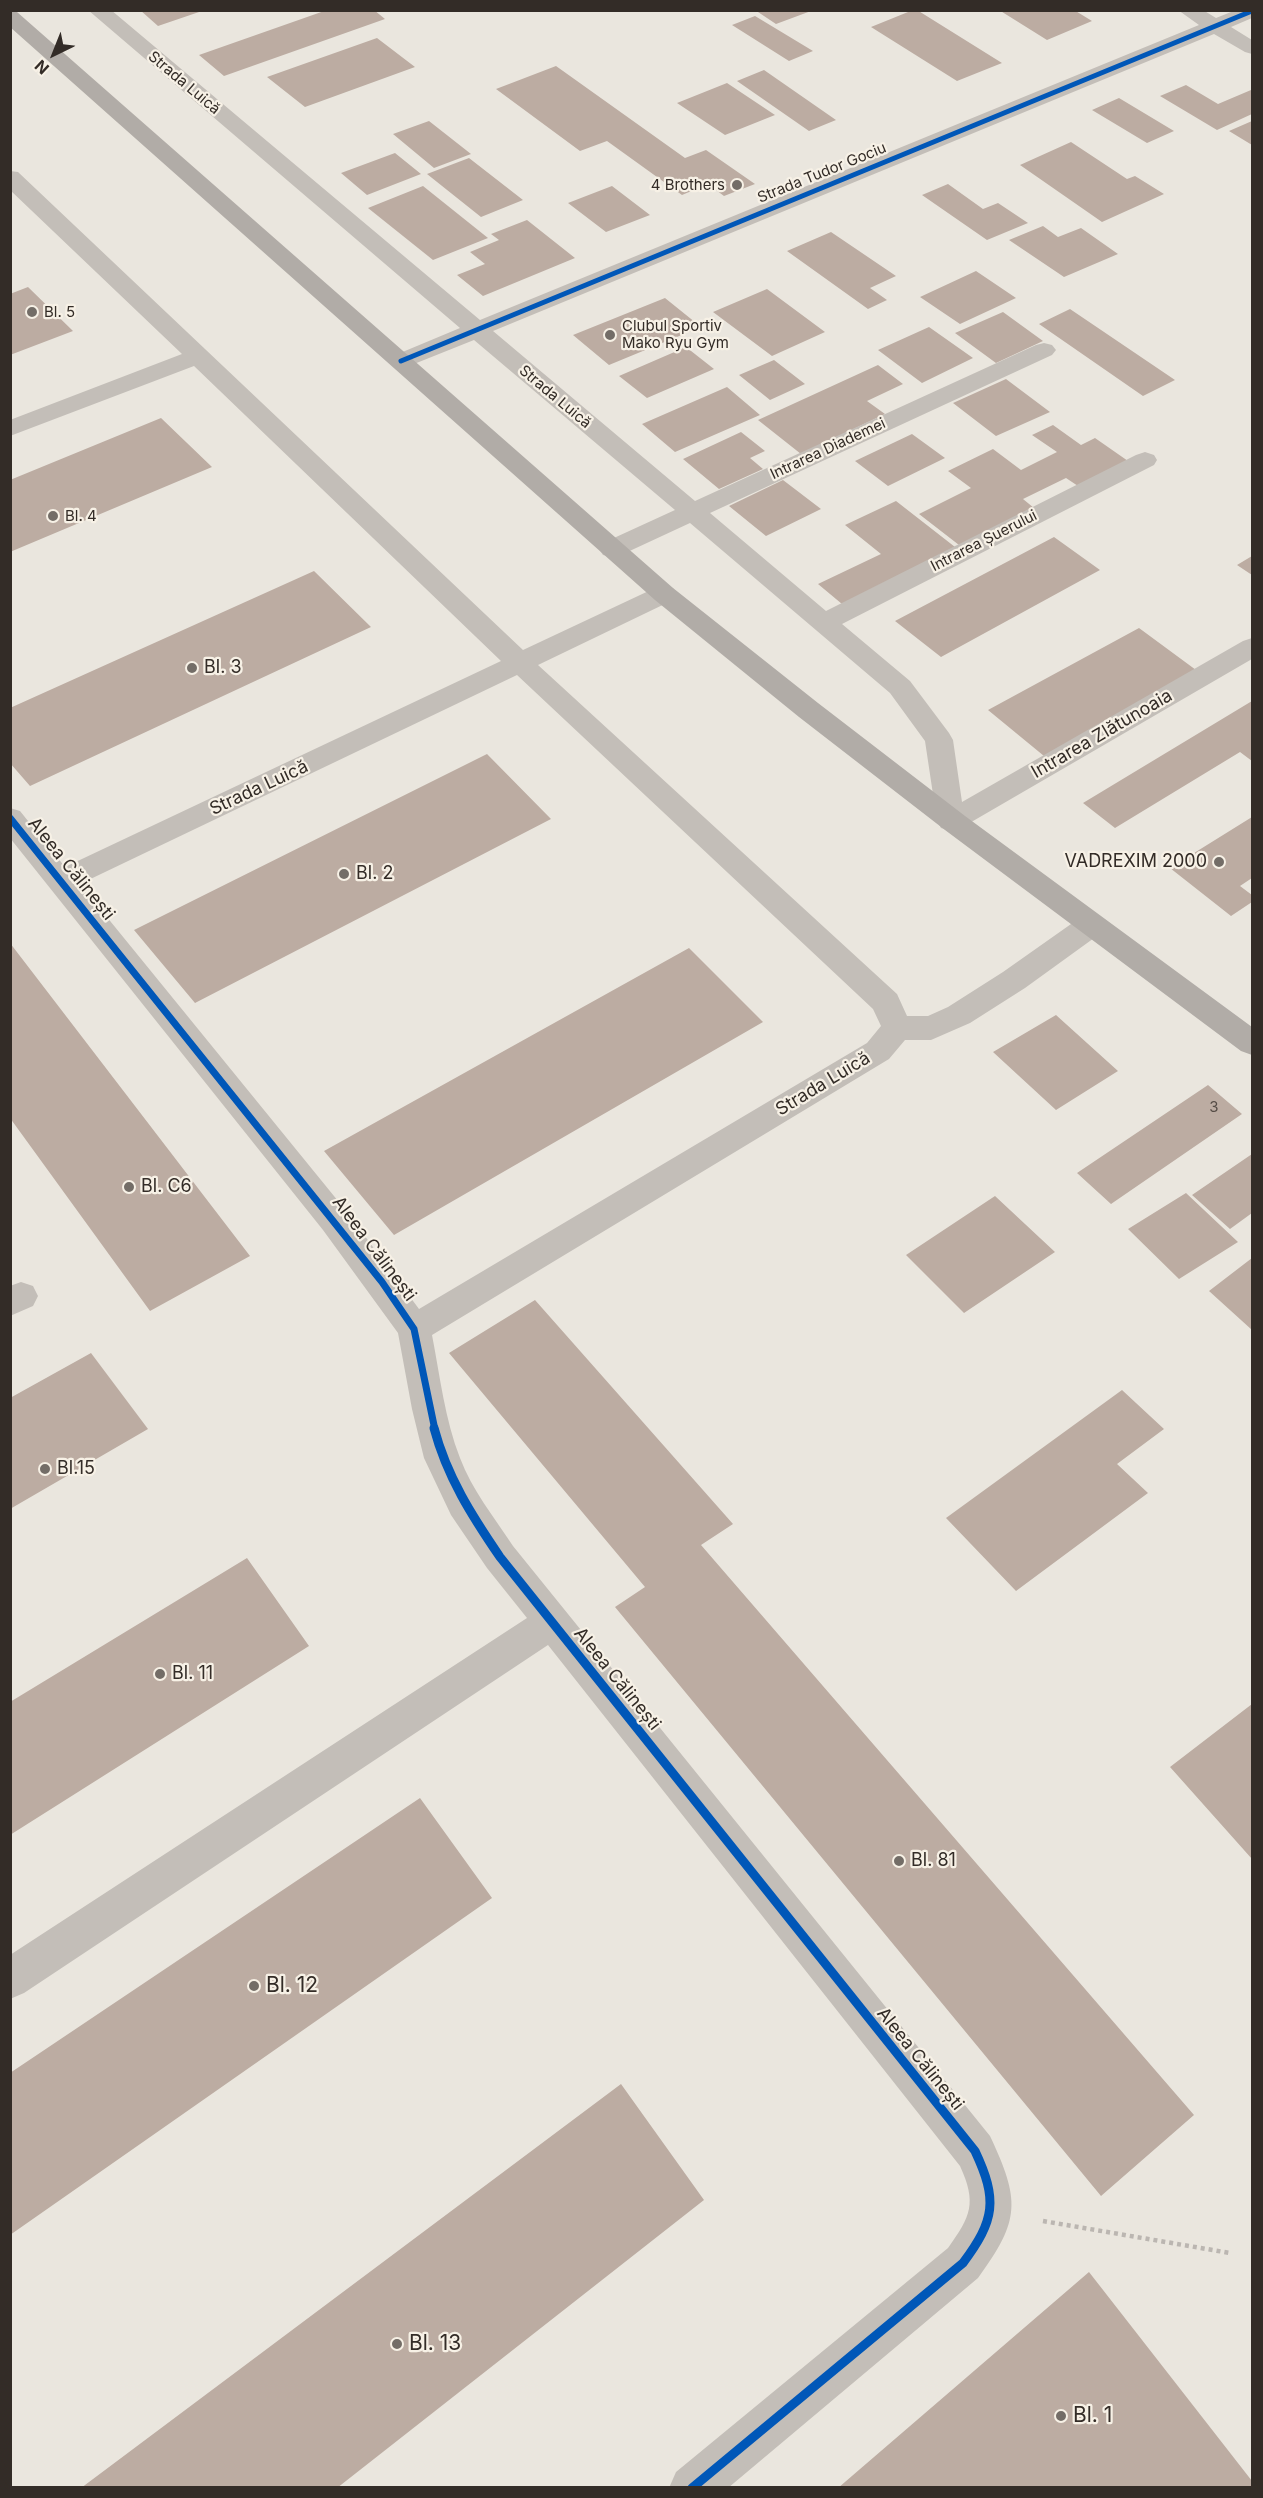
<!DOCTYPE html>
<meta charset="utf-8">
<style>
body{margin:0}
#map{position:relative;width:1263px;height:2498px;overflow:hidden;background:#eae6de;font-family:Inter,sans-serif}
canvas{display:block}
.frame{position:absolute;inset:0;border:12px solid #332c27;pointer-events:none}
.north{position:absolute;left:24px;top:24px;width:60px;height:60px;-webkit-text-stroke:4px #f7f1e6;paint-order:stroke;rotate:223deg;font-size:16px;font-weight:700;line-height:24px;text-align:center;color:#332c27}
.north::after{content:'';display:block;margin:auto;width:21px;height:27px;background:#332c27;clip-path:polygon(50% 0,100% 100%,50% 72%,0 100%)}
</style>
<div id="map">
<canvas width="1263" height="2498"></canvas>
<div class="frame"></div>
<div class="north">N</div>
</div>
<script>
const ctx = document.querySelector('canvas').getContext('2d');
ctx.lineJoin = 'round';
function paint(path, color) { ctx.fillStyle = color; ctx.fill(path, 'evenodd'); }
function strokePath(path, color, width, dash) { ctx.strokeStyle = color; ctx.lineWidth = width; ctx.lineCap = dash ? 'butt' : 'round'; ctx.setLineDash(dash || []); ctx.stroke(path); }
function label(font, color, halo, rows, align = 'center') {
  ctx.font = font + ' Inter,sans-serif'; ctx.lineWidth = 4.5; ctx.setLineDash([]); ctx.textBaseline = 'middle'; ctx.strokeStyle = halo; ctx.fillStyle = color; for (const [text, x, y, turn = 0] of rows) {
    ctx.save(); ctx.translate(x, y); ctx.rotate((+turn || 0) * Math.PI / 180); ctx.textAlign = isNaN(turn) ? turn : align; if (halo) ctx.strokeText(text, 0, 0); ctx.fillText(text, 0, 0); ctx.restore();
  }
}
paint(new Path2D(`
 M140,10H202V11L158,26Z
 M327,10H374L385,19L224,76L199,55Z
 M755,10H811V11L776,24Z
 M913,10H917L1002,63L957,81L871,27Z
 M999,10H1074L1092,21L1047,40Z
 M755,16L813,51L789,61L732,25Z
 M377,38L415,67L305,107L267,77Z
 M556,66L685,158L706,150L755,184L724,196L708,184L682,195L607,141L580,151L496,89Z
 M764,70L836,120L809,131L737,81Z
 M727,83L775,115L725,135L677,103Z
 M1186,85L1218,104L1251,90L1252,114L1217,130L1160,96Z
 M1119,98L1174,131L1147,143L1092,110Z
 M429,121L471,154L434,168L393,134Z
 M1252,121V145L1229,131Z
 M1071,142L1127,179L1135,176L1164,194L1102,222L1020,165Z
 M395,153L421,174L367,195L341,173Z
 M469,158L523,200L481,217L427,174Z
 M948,184L983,209L998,203L1028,223L987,240L922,195Z
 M423,186L488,238L433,260L368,208Z
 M612,186L650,215L606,232L568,203Z
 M527,220L575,258L483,296L457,275L485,264L470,252L499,240L491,234Z
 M1043,226L1058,237L1081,228L1118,254L1064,277L1009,240Z
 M831,232L896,276L870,288L887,300L868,309L787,251Z
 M976,271L1016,298L960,324L920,297Z
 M28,287L73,331L10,355V294Z
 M767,289L825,332L772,356L713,312Z
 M665,298L701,327L609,365L573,335Z
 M1070,309L1175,380L1143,396L1039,324Z
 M1003,312L1043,341L996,363L955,333Z
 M929,327L973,358L922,383L878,350Z
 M686,347L714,369L647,398L619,376Z
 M774,360L805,384L770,400L739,375Z
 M878,365L903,384L867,401L885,414L801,454L758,420Z
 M1006,379L1050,412L996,436L953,403Z
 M727,387L760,415L675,452L642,424Z
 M161,418L212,467L10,552V480Z
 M1053,425L1081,445L1095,438L1128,461L1078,486L1066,478L1023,499L1034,508L959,545L919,514L971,488L948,471L993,449L1021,470L1057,452L1032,435Z
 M741,432L765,451L750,458L763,469L719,489L683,459Z
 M912,434L945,458L888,486L855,461Z
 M783,480L821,509L766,536L729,506Z
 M896,501L955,547L842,604L818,584L881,554L845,525Z
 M1054,537L1100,570L941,657L895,621Z
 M1252,556V575L1237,565Z
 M314,571L371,627L30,786L10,763V708Z
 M1139,628L1196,670L1044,756L988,710Z
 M1252,701V761L1240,752L1115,828L1083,803Z
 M487,754L551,819L195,1003L134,930Z
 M1252,817V878L1240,886L1252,895V902L1231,916L1170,868Z
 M10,943L250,1256L150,1311L10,1118Z
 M689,948L763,1022L394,1235L324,1151Z
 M1056,1015L1118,1071L1056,1110L993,1052Z
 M1208,1085L1242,1114L1111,1204L1077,1173Z
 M1252,1154V1213L1230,1229L1192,1195Z
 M1186,1193L1238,1242L1179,1279L1128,1229Z
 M995,1196L1055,1252L964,1313L906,1255Z
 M1252,1258V1330L1209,1291Z
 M535,1300L733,1524L701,1545L1194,2115L1101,2196L615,1607L645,1587L449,1353Z
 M91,1353L148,1429L10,1509V1398Z
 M1122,1390L1164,1429L1117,1464L1148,1493L1016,1591L946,1518Z
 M247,1558L309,1646L10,1835V1702Z
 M1252,1704V1859L1170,1767Z
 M420,1798L492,1898L10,2235V2073Z
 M621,2084L704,2200L337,2488H81Z
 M1089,2272L1252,2481V2488H838Z`), '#bcaca2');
strokePath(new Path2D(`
 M1043,2221L1230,2253`), '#bbb6b1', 4.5, [4, 4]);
paint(new Path2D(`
 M88,10H111L480,320L1199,25L1178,10H1203L1216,18L1236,10H1252V18L1231,27L1252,40V54L1245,52L1214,34L493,331L695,501L1036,345L1044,343L1052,345L1056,350L1052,355L710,513L826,611L1136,455L1145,452L1154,455L1157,460L1154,465L842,624L910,681L949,733L953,740L962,802L1243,641L1252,638V659L961,828L951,831L941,828L937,821L925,741L890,693L690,523L621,555L612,557L603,555L599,549L603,543L675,510L474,340L409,366L401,368L393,366L389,361L393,356L460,328Z
 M10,171L18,172L523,650L655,588L664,585L673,588L677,594L673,600L538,665L897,994L907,1016H928L948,1007L1003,972L1081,917L1091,914L1101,917L1106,925L1101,933L1025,988L970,1023L931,1040H905L889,1059L432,1335C440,1376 445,1420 460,1458C472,1490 494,1517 513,1546L990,2136C1020,2200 1021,2220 978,2278L728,2488H669L676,2472L948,2248C971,2216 977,2203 960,2166L548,1645L24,1993L10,1999V1955L527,1618L487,1568L451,1515L424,1458L412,1409L398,1333L323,1230L10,838V808L20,811L65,867L501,661L194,366L10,436V420L182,354L10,190ZM517,675L873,1009L881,1026L867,1043L419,1309L347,1212L80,884Z
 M21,1282L33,1286L38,1296L33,1306L10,1316V1286Z`), '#c3beb8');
paint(new Path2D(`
 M10,10L17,12L673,588L818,703L965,816L1252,1027V1055L1241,1051L945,830L799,717L655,600L10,27Z`), '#b1aca7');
strokePath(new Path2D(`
 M401,361L1252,11`), '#0057b8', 5);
strokePath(new Path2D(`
 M10,818L382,1282L414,1329L435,1430`), '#0057b8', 7);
strokePath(new Path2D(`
 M434,1428C447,1477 472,1516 500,1557L975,2151C998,2200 995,2220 963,2263L692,2488`), '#0057b8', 9);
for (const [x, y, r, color] of [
 [737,185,6,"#736d67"],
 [32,312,6,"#736d67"],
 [610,335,6,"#736d67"],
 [53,516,6,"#736d67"],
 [192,668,6,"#736d67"],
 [1219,862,6,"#736d67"],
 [344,874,6,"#736d67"],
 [129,1187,6,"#736d67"],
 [45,1469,6,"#736d67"],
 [160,1674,6,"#736d67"],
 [899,1861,6,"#736d67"],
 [254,1986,6,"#736d67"],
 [397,2344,6,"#736d67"],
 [1061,2416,6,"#736d67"]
]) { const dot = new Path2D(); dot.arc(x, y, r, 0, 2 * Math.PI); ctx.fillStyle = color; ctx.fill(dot); strokePath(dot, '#f7f1e6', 2); }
label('15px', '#332c27', '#f7f1e6', [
 ["Strada Luică",184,83,40],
 ["Strada Tudor Gociu",822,173,-22],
 ["Strada Luică",555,397,40],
 ["Intrarea Diademei",828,449,-25],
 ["Intrarea Șuerului",984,541,-27]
]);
label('15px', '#332c27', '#f7f1e6', [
 ["4 Brothers",725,185,"right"],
 ["Bl. 5",44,312],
 ["Clubul Sportiv",622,326],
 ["Mako Ryu Gym",622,343],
 ["Bl. 4",65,516]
], 'left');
label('15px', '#554c46', null, [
 ["3",1214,1107]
]);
label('18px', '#332c27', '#f7f1e6', [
 ["Bl. 3",204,668],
 ["VADREXIM 2000",1207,862,"right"],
 ["Bl. 2",356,874],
 ["Bl. C6",141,1187],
 ["Bl.15",57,1469],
 ["Bl. 11",172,1674],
 ["Bl. 81",911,1861]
], 'left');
label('18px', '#332c27', '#f7f1e6', [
 ["Intrarea Zlătunoaia",1102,734,-30],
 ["Strada Luică",259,788,-25],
 ["Aleea Călinești",71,869,51],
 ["Strada Luică",823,1084,-31],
 ["Aleea Călinești",374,1249,53],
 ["Aleea Călinești",617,1679,51],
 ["Aleea Călinești",920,2059,51]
]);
label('21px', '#332c27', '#f7f1e6', [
 ["Bl. 12",266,1986],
 ["Bl. 13",409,2344],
 ["Bl. 1",1073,2416]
], 'left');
</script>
